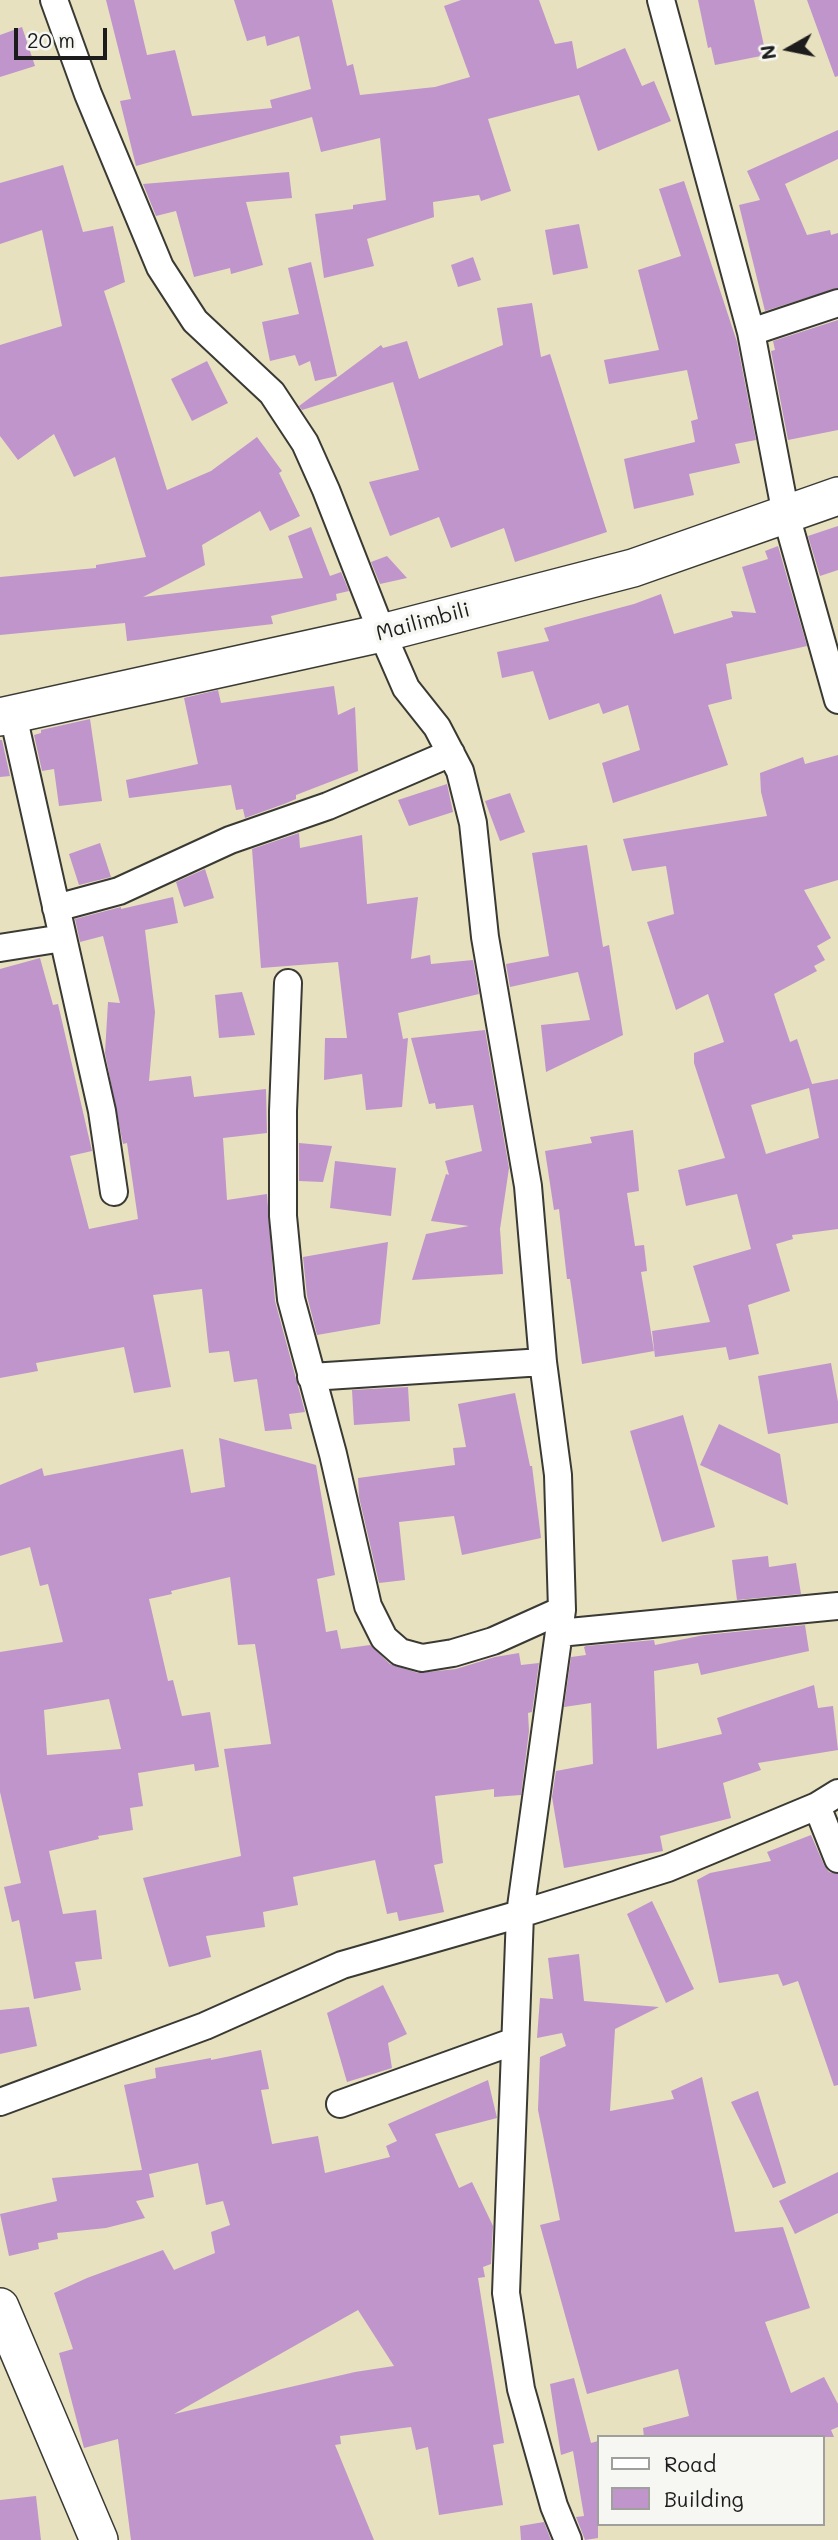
<!DOCTYPE html>
<style>
body{margin:0}
#map{position:relative;width:838px;height:2540px;overflow:hidden;background:#e7e1bf;font-family:Mali,sans-serif}
canvas{display:block}
.legend{position:absolute;left:597px;top:2435px;width:228px;height:91px;box-sizing:border-box;background:#f6f6f2;border:2px solid #9f9f9c;margin:0;padding:9px 12px;list-style:none;font-size:21px;color:#1c1c1c}
.legend li{display:flex;align-items:center;gap:14px;height:35px}
.legend b{width:35px;border:2px solid #9f9f9c}
.north{position:absolute;left:754px;top:14px;width:70px;height:70px;-webkit-text-stroke:5px #f6f6f2;paint-order:stroke;rotate:261deg;font-size:19px;font-weight:700;line-height:28px;text-align:center;color:#1c1c1c}
.north::after{content:'';display:block;margin:auto;width:24px;height:32px;background:#1c1c1c;clip-path:polygon(50% 0,100% 100%,50% 72%,0 100%)}
.scale{position:absolute;left:14px;top:28px;width:93px;height:32px;box-sizing:border-box;border:4px solid #1c1c1c;border-top:0;padding-left:9px;font-size:21px;line-height:24px;white-space:nowrap;color:#1c1c1c;-webkit-text-stroke:5px #f6f6f2;paint-order:stroke}
</style>
<div id="map">
<canvas width="838" height="2540"></canvas>
<ul class="legend">
<li><b style="height:9px;background:#fff"></b>Road</li>
<li><b style="height:19px;background:#bf95cb"></b>Building</li>
</ul>
<div class="north">N</div>
<div class="scale">20 m</div>
</div>
<script>
const ctx = document.querySelector('canvas').getContext('2d');
ctx.lineJoin = 'round';
function paint(path, color) { ctx.fillStyle = color; ctx.fill(path, 'evenodd'); }
function strokePath(path, color, width, dash) { ctx.strokeStyle = color; ctx.lineWidth = width; ctx.lineCap = dash ? 'butt' : 'round'; ctx.setLineDash(dash || []); ctx.stroke(path); }
function label(font, color, halo, rows, align = 'center') {
  ctx.font = font + ' Mali,sans-serif'; ctx.lineWidth = 7; ctx.setLineDash([]); ctx.textBaseline = 'middle'; ctx.strokeStyle = halo; ctx.fillStyle = color; for (const [text, x, y, turn = 0] of rows) {
    ctx.save(); ctx.translate(x, y); ctx.rotate((+turn || 0) * Math.PI / 180); ctx.textAlign = isNaN(turn) ? turn : align; if (halo) ctx.strokeText(text, 0, 0); ctx.fillText(text, 0, 0); ctx.restore();
  }
}
paint(new Path2D(`
 M106,0H134L147,55L175,50L192,116L272,108L270,100L311,89L299,36L267,46L265,36L247,41L234,0H332L347,66L353,64L360,95L435,87L470,77L444,6L461,0H539L555,44L572,41L577,69L625,48L642,86L654,81L671,121L598,151L579,95L488,119L511,191L481,201L479,195L433,202L434,217L367,239L374,266L324,278L315,214L353,209V205L386,200L380,138L321,152L312,117L136,166L120,101L131,99Z
 M698,0H754L766,55L715,65L711,47L708,48Z
 M807,0H838V76L835,77Z
 M22,27L35,66L0,77V35Z
 M838,130V159L785,184L807,235L830,230L831,235L838,233V288L765,311L739,205L760,200L747,171Z
 M63,165L83,232L113,226L125,282L104,291L167,490L211,471L257,437L282,471L279,473L300,516L270,531L260,511L202,545L205,565L143,597L303,578L288,536L311,527L330,576L341,572L349,591L336,594L337,600L271,616L273,624L127,641L125,623L0,635V577L96,568V565L146,557L115,457L74,477L54,434L18,460L0,436V345L62,326L42,230L0,244V183Z
 M289,172L292,198L246,202L263,265L231,274L230,268L194,277L176,211L156,216L143,184Z
 M684,181L737,342L756,440L735,444L740,463L689,474L694,495L634,509L624,459L695,442L691,421L698,419L687,370L609,384L604,360L659,350L638,270L681,256L659,189Z
 M579,224L588,268L553,275L545,230Z
 M473,257L481,280L458,287L451,265Z
 M311,262L337,376L315,381L310,361L299,366L295,355L270,361L262,322L299,314L288,268Z
 M532,303L541,357L550,354L607,532L515,562L504,528L451,548L439,517L390,536L369,482L419,470L393,382L302,410L299,406L381,345L383,348L407,341L419,379L503,345L497,308Z
 M838,320V430L788,440L771,351L775,350L773,341Z
 M207,361L228,403L192,421L171,379Z
 M838,526V570L820,576L808,536Z
 M778,546L807,646L726,664L732,699L708,705L728,765L613,803L602,763L640,750L628,705L603,714L599,703L549,720L533,671L502,678L497,652L549,641L544,628L634,604L661,594L674,634L733,617L731,611L756,613L742,567L768,559L765,551Z
 M387,556L407,578L380,584L371,562Z
 M334,686L338,715L355,707L358,771L296,795V799L284,804L245,818L243,809L236,810L231,785L129,798L126,780L198,764L184,698L218,690L221,703Z
 M90,719L102,801L59,806L54,769L42,771L34,735L41,733V730Z
 M0,740H2L10,776L0,777Z
 M838,755V880L804,890L831,938L817,946L825,960L814,966L817,971L774,994L790,1042L797,1039L812,1084L838,1079V1229L792,1235L793,1239L776,1244L790,1291L748,1305L759,1354L729,1360L726,1347L655,1357L652,1331L710,1322L693,1266L751,1249L737,1194L686,1206L678,1170L725,1158L694,1063V1053L724,1042L708,994L676,1010L647,922L674,914L666,866L632,871L623,839L767,816L761,792L760,773L803,757L805,764ZM809,1088L819,1138L766,1154L751,1105Z
 M447,784L453,812L409,826L398,800Z
 M510,793L525,832L500,841L485,801Z
 M299,833L300,848L362,835L367,904L418,897L411,959L430,955L431,964L473,960L479,994L398,1013L403,1039L408,1038L402,1107L366,1110L362,1074L324,1080L325,1038H347L338,962L261,968L252,849Z
 M100,843L111,877L79,885L69,854Z
 M587,845L603,947L609,945L623,1035L546,1072L541,1025L590,1020L578,972L510,987L506,964L549,956L532,853Z
 M205,869L214,898L184,907L176,882Z
 M173,897L178,923L145,930L155,1012L149,1081L191,1076L194,1097L266,1089L267,1133L223,1138L227,1200L267,1194L275,1301L305,1412L289,1414L292,1429L265,1431L257,1379L234,1382L229,1351L209,1353L202,1289L153,1295L171,1387L134,1393L124,1347L36,1363L38,1371L0,1378V969L40,958L53,1005L58,1004L92,1151L70,1156L89,1229L138,1219L127,1143L123,1144L105,1053L108,1002L120,1003L103,936L80,942L75,919L121,907V909Z
 M242,992L255,1035L219,1038L215,995Z
 M485,1030L509,1168L500,1229L503,1274L412,1280L426,1234L469,1226L431,1221L446,1174L449,1175L445,1161L482,1151L473,1105L436,1109L435,1103L429,1104L411,1038Z
 M633,1130L639,1191L627,1193L635,1246L644,1245L647,1271L641,1272L654,1351L582,1364L570,1279H567L559,1209L554,1210L545,1151L592,1143L590,1137Z
 M299,1143L332,1146L323,1182L299,1181Z
 M335,1161L396,1168L391,1216L330,1208Z
 M388,1242L380,1324L317,1335L307,1296L303,1257Z
 M831,1363L838,1402V1423L768,1434L758,1376Z
 M408,1387L410,1421L354,1425L352,1390Z
 M515,1393L530,1466H532L541,1538L462,1555L454,1516L399,1522L405,1580L379,1583L359,1497L358,1478L455,1465L453,1448L466,1447L458,1404Z
 M683,1415L715,1527L662,1542L630,1431Z
 M719,1424L780,1454L788,1505L700,1465Z
 M219,1438L316,1465L335,1575L317,1579L326,1632L337,1630L341,1649L370,1645L390,1664L418,1673L456,1669L495,1657L519,1653L521,1665L539,1663L532,1712L528,1713L529,1731L521,1795L494,1797V1789L435,1796L443,1863L434,1865L444,1912L399,1921L397,1912L387,1914L375,1860L293,1877L298,1905L263,1912L265,1927L206,1936L211,1957L169,1967L143,1878L241,1856L224,1749L271,1744L255,1644L238,1645L230,1577L171,1591L172,1594L149,1599L168,1681L173,1680L182,1716L210,1712L219,1767L195,1771L194,1764L138,1773L143,1806L130,1808L133,1830L98,1836L99,1839L49,1851L63,1914L96,1910L102,1959L75,1962L81,1990L34,1999L19,1920L12,1922L4,1887L21,1883L0,1792V1652L63,1642L48,1584L40,1586L30,1547L0,1556V1485L42,1468L44,1476L183,1449L191,1493L225,1487ZM109,1699L121,1749L47,1755L44,1710Z
 M768,1556L769,1567L796,1563L801,1594L737,1600L732,1560Z
 M805,1625L809,1651L701,1675L698,1663L654,1671L657,1749L722,1734L717,1718L814,1685L818,1708L833,1706L838,1750L758,1763L761,1770L723,1783L731,1818L660,1836L663,1851L564,1868L552,1797L556,1771L593,1764L591,1703L564,1707L571,1657L586,1655L584,1647L586,1646L654,1640L655,1645L704,1635Z
 M811,1835L824,1865L829,1872L838,1874V2085L834,2086L798,1981L783,1986L778,1974L719,1983L697,1880L710,1873L771,1861L767,1852Z
 M652,1901L694,1989L666,2003L627,1914Z
 M579,1954L584,2001L659,2007L615,2029L610,2111L674,2099L671,2091L702,2077L735,2232L783,2227L810,2308L765,2322L791,2393L824,2377L838,2404V2427L831,2430L834,2437H644L643,2428L689,2416L678,2369L587,2394L540,2225L560,2220L538,2110L540,2057L566,2046L562,2033L537,2038L540,1998L553,1999L548,1958Z
 M383,1985L407,2034L388,2043L392,2068L347,2082L327,2013Z
 M29,2007L37,2046L0,2054V2010Z
 M261,2050L269,2089L261,2090L272,2144L318,2136L325,2173L390,2157L386,2146L397,2141L388,2124L488,2080L497,2118L435,2134L459,2188L472,2182L493,2226L491,2264L483,2267L485,2277L478,2278L504,2443L493,2445L503,2505L439,2515L428,2447L416,2450L411,2427L340,2436L341,2444L335,2445L374,2540H131L118,2439L84,2448L59,2353L73,2349L54,2293L87,2278L163,2250L174,2270L215,2253L211,2232L230,2225L223,2201L206,2205L198,2163L149,2174L154,2197L136,2201L145,2218L106,2228L57,2233L58,2239L38,2243L39,2249L9,2256L0,2214L57,2201L52,2178L142,2170L124,2085L156,2078L155,2068L211,2058V2060ZM358,2310L394,2366L355,2372L174,2414Z
 M758,2091L786,2183L773,2188L731,2102Z
 M838,2172V2213L795,2234L779,2201Z
 M574,2378L591,2443L598,2441V2538L585,2540L576,2517L584,2516L573,2451L561,2455L550,2384Z
 M36,2496L41,2540H0V2500Z
 M544,2522L551,2540H521L520,2526Z`), '#bf95cb');
const street = new Path2D(`
 M54,0L88,94L160,267L195,321L272,393L305,443L326,490L382,633L406,688L437,727L460,771L473,823L485,937L528,1186L543,1362L558,1475L562,1610L520,1914L506,2293L521,2389L554,2506L568,2540
 M661,0L751,332L786,515L838,700
 M751,332L838,303
 M13,715L102,1111L114,1192
 M56,908L119,891L230,840L328,806L451,753
 M0,948L63,938
 M288,983L283,1111V1216L291,1299L333,1454L368,1606L384,1638L400,1652L422,1658L453,1653L493,1641L562,1610
 M311,1377L543,1362
 M559,1633L838,1606
 M817,1806L838,1859
 M0,2102L205,2026L342,1965L520,1914L668,1868L817,1806L838,1793
 M340,2104L515,2041`);
const secondary = new Path2D(`
 M0,717L382,633L633,568L838,496
 M0,2307L99,2540`);
strokePath(street, '#3a3a34', 30);
strokePath(secondary, '#3a3a34', 40);
strokePath(street, '#fff', 26);
strokePath(secondary, '#fff', 37);
label('21px', '#1c1c1c', '#f6f6f2', [
 ["Mailimbili",423,622,-15]
]);
</script>
